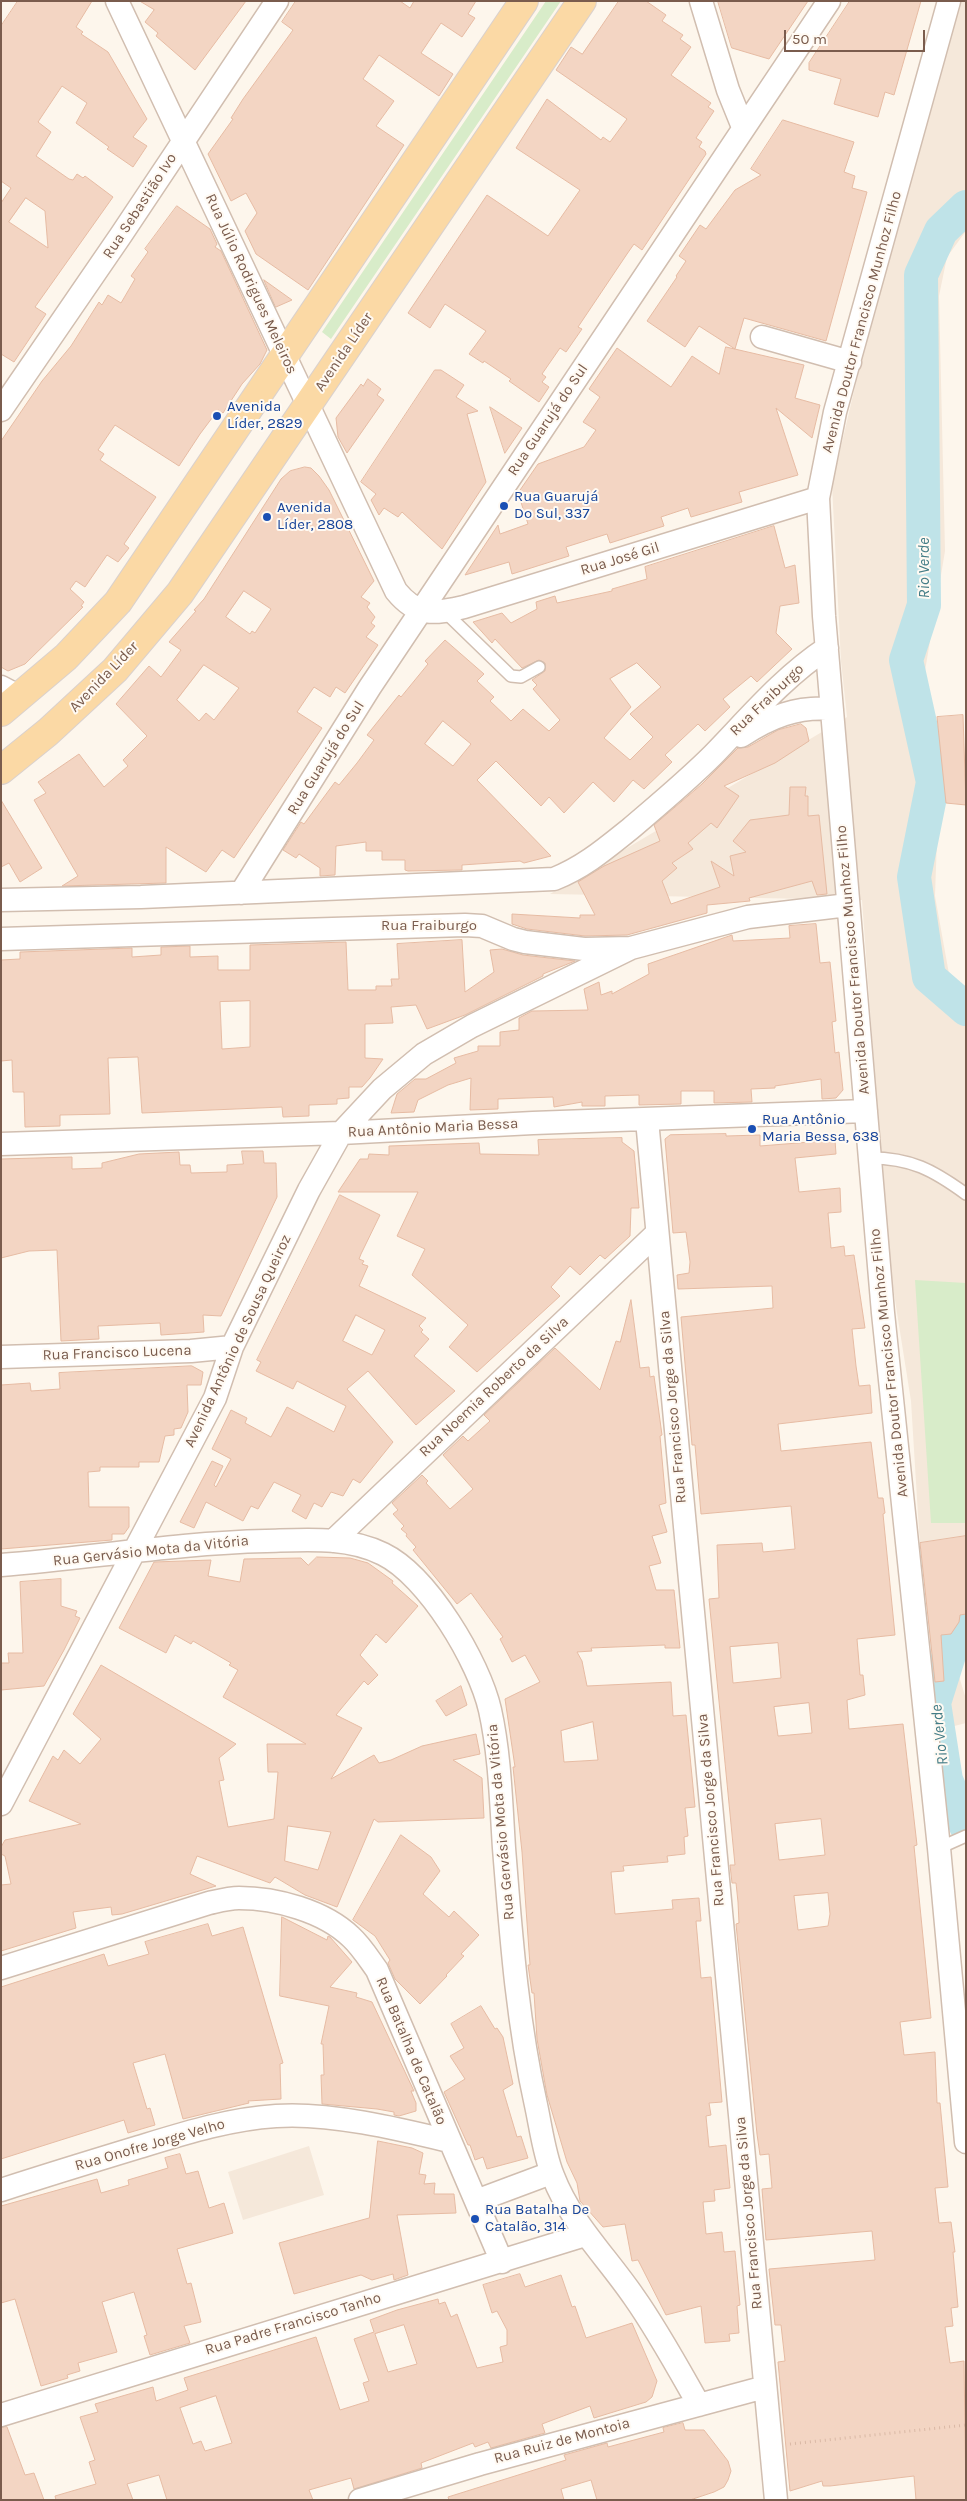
<!DOCTYPE html>
<meta charset="utf-8">
<style>
body{margin:0}
#map{position:relative;width:967px;height:2501px;overflow:hidden;background:#fdf6ec;font-family:Karla,sans-serif}
canvas{display:block}
.frame{position:absolute;inset:0;border:2px solid #7a5c4d;pointer-events:none}
.scale{position:absolute;left:784px;top:30px;width:141px;height:22px;box-sizing:border-box;border:2px solid #7a5c4d;border-top:0;padding-left:6px;font-size:15px;line-height:18px;white-space:nowrap;color:#7a5c4d;-webkit-text-stroke:4px #fffaf3;paint-order:stroke}
</style>
<div id="map">
<canvas width="967" height="2501"></canvas>
<div class="frame"></div>
<div class="scale">50 m</div>
</div>
<script>
const ctx = document.querySelector('canvas').getContext('2d');
ctx.lineJoin = 'round';
function paint(path, color) { ctx.fillStyle = color; ctx.fill(path, 'evenodd'); }
function strokePath(path, color, width, dash) { ctx.strokeStyle = color; ctx.lineWidth = width; ctx.lineCap = dash ? 'butt' : 'round'; ctx.setLineDash(dash || []); ctx.stroke(path); }
function label(font, color, halo, rows, align = 'center') {
  ctx.font = font + ' Karla,sans-serif'; ctx.lineWidth = 4; ctx.setLineDash([]); ctx.textBaseline = 'middle'; ctx.strokeStyle = halo; ctx.fillStyle = color; for (const [text, x, y, turn = 0] of rows) {
    ctx.save(); ctx.translate(x, y); ctx.rotate((+turn || 0) * Math.PI / 180); ctx.textAlign = isNaN(turn) ? turn : align; if (halo) ctx.strokeText(text, 0, 0); ctx.fillText(text, 0, 0); ctx.restore();
  }
}
paint(new Path2D(`
 M956,1H966V231L947,257L939,296L945,551L925,671L939,781L935,896L949,974L966,987V1652L958,1673L966,1699V1723L939,1730L919,1531L911,1401L888,1256L862,900L550,894L847,717L841,661L832,485L899,199Z
 M309,2146L324,2195L243,2220L228,2172Z`), '#f5e8da');
paint(new Path2D(`
 M546,1H561L331,339L322,332Z
 M915,1280L966,1283V1523H931Z`), '#d8ecc9');
strokePath(new Path2D(`
 M966,207L941,231L921,275L924,605L906,660L933,782L914,877L929,977L966,1009
 M966,1616L959,1623L934,1703L946,1780L966,1826`), '#bfe3e8', 34);
const building = new Path2D(`
 M18,1H92L76,27L83,32L81,34L108,52L147,119L133,137L147,146L133,167L107,149L109,147L76,123L87,103L62,86L38,122L51,132L36,156L69,179L73,180L77,174L83,178L85,176L113,197L35,307L46,314L14,362L1,354V203L11,188L1,181V26ZM26,198L45,211L48,248L9,222Z
 M140,1H246L195,70L156,36L158,33L145,22L154,10Z
 M296,1H400L410,8L414,1H476L468,14L475,18L462,37L441,23L421,53L453,74L439,96L379,55L363,79L394,101L376,126L404,145L308,290L256,254L245,231L257,213L246,193L231,201L208,154L233,119L231,118L243,99L293,30L282,22Z
 M619,1H646L666,15L662,21L683,35L680,39L691,47L671,75L711,103L708,107L714,111L696,138L702,142L699,147L705,151L706,154L642,250L634,244L627,254L578,327L582,329L566,352L560,348L542,374L546,377L542,382L549,387L539,402L509,381L511,379L484,361L483,363L469,354L486,331L445,304L430,328L408,313L487,195L548,236L580,190L516,148L547,99L601,140L603,137L610,142L627,119L556,70L571,47L582,54Z
 M718,1H808L769,59L732,48Z
 M850,1H921L894,95L885,92L878,117L834,104L841,79L809,70V63Z
 M783,120L854,142L844,172L855,176L852,188L867,192L826,341L744,318L735,349L699,326L685,347L647,321L677,277L676,276L686,261L679,256L700,225L706,229L735,190L761,175L751,169Z
 M177,206L210,229L217,244L215,247L221,251L267,350L260,364L242,384L223,413L218,410L200,434L179,466L115,425L98,450L104,454L100,460L156,497L124,544L129,548L118,562L107,555L85,587L76,581L70,589L84,602L81,606L83,607L25,664L8,671L1,667V441L42,381L71,346L99,302L102,305L108,295L121,303L135,279L131,276L148,252L145,249Z
 M264,280L292,300L276,307Z
 M726,347L804,365L795,398L820,405L812,438L776,408L798,475L739,492L742,502L691,517L688,508L661,517L664,526L610,543L607,534L566,547L569,556L512,574L509,562L465,575L498,525L500,534L528,524L518,493L538,464L584,447L596,430L583,422L600,397L589,389L617,348L671,387L692,356L719,374Z
 M435,370H441L464,385L456,397L478,411L467,414L486,482L442,549L402,512L398,517L384,508L379,515L371,500L376,494L361,482Z
 M368,379L381,389L377,395L384,400L347,453L338,437L336,418L361,384L363,386Z
 M490,407L522,428L505,453Z
 M305,467L311,468L319,476L329,490L374,581L361,597L370,603L367,607L375,617L371,623L375,626L366,637L378,645L345,693L336,687L330,697L314,687L297,712L322,728L234,858L222,850L206,872L166,847V883L62,886L78,876L34,800L46,793L38,782L79,754L104,787L128,766L123,760L147,736L116,704L149,666L161,677L181,650L169,642L196,611L194,610L204,599L281,479L290,471ZM244,591L271,609L255,633L252,631L250,634L226,617ZM204,665L239,688L214,720L206,713L199,721L177,700Z
 M774,526L785,568L795,565L799,603L780,606L776,633L792,649L757,682L751,676L723,699L730,707L705,731L698,724L665,755L672,762L644,789L633,780L614,802L593,782L564,813L549,797L541,806L496,761L477,780L551,856L524,863L520,861L462,865V870L408,871L405,870V860H382V851H366V842L336,846L335,875L320,876V868L299,854L296,858L283,850L301,822L304,824L335,782L339,785L357,763L374,740L367,735L399,695L401,697L428,664L425,661L445,640L484,674L477,681L494,697L490,701L511,721L523,709L549,731L560,720L533,689L537,685L532,680L545,671V663L539,660L522,668L495,639L492,643L473,622L502,613L511,623L537,609L536,602L555,596L557,603L612,591V589L647,579L645,567ZM637,663L661,687L630,714L653,737L630,760L604,738L631,707L610,679ZM443,721L471,744L453,766L425,744Z
 M963,715L966,805L946,803L937,717Z
 M801,724L806,728L809,741L775,763L724,786L739,796L717,828L711,823L688,843L693,849L672,863L677,868L662,881L671,904L720,887L711,861L734,876L730,856L746,852L733,841L750,820L789,815L790,787H806L805,796H808V816L819,815L827,894L817,895L812,881L749,898L750,901L707,905V913L627,935L585,936L527,929L512,924V914L580,918V915H595L578,882L604,866L660,841L654,825L702,784L738,748L748,747L778,730Z
 M1,800L42,868L20,882L9,863L1,867Z
 M816,924L820,963L830,962L836,1021L832,1022L835,1053L839,1052L843,1090L836,1098L822,1099L821,1079L775,1086V1088L751,1089L752,1102L714,1103V1091H681V1104L639,1105V1095L605,1096V1106H582V1102L554,1107L553,1097L498,1099V1109L470,1110L471,1078L448,1085L418,1100L414,1112L391,1113L397,1094L415,1079H426L456,1063L454,1058L478,1051V1046H500V1032L519,1030V1018L532,1011L588,1010L584,989L599,982L601,995L612,991V994L649,974L648,964L732,935L733,941L790,938L789,926Z
 M462,940L465,992L494,972L490,950L502,949L523,955L575,961L543,974V976L465,1015L427,1029L416,1005L391,1007L393,1023L365,1024V1058L383,1059L370,1078L362,1087H349V1098L337,1099V1104L309,1105V1116L283,1117L282,1107L142,1113L138,1057L108,1058L110,1114L60,1115V1126L25,1127L24,1092H13L12,1060L1,1061V960L20,959V952L132,948V957L161,955V947L190,946V957L218,956V970H250V945L346,942L348,990H376V986H392L391,979H399L397,944ZM250,1001V1047L222,1049L220,1002Z
 M726,1134V1136L760,1135V1146L835,1140L836,1154L795,1158L799,1192L840,1188L841,1212L828,1213L831,1248L844,1246L845,1256L854,1255L865,1328L852,1329L856,1366L859,1386L870,1385L872,1413L778,1424L781,1451L871,1442L878,1498H883L885,1513L883,1514L895,1635L857,1639L860,1675H863L865,1695L847,1700L849,1729L903,1724L917,1845L914,1846L931,2018L900,2022L904,2055L935,2052L937,2103H940L948,2187L935,2188L939,2223L951,2222L955,2252H953L958,2307L951,2308L953,2326L945,2327L950,2363L964,2361L966,2500H916L914,2476L830,2486H823L822,2481L790,2491L778,2362L785,2361L781,2325H775L769,2269L875,2260L872,2231L766,2240L762,2189L772,2188L769,2154L760,2155L757,2134L736,1924L739,1923L738,1902L736,1883H732L730,1865H735L709,1599L719,1598L717,1545L762,1543L763,1552L795,1549L791,1506L701,1514L695,1445H692L681,1317L773,1308L772,1286L678,1289L677,1275L689,1273L690,1262L686,1232L673,1233L665,1139L670,1135ZM778,1643L781,1678L733,1683L730,1647ZM809,1703L812,1733L778,1736L774,1707ZM821,1819L825,1855L779,1860L775,1824ZM828,1893L830,1914L828,1926L798,1930L794,1896Z
 M622,1138V1142L634,1151L639,1208H631L630,1236L605,1259L600,1255L580,1275L570,1266L551,1287L560,1296L477,1372L449,1347L468,1325L412,1275L425,1249L397,1236L418,1192H338L360,1159H368L369,1154L389,1155V1146L479,1143L480,1154L539,1155L538,1140Z
 M242,1151H263L264,1163H276L277,1197L221,1316L203,1315L204,1332L161,1335L160,1323L98,1326L99,1339L61,1341L57,1250L29,1251L1,1258V1159L72,1157V1169L102,1168V1163L139,1154L179,1152L180,1165H190L191,1173L227,1172V1165L243,1164Z
 M340,1195L380,1215L361,1254L359,1259L364,1261L362,1264L368,1266L359,1286L426,1318L419,1326L423,1330L421,1332L429,1339L414,1356L455,1391L416,1425L368,1371L347,1389L393,1442L360,1483L353,1479L343,1496L331,1492L322,1507L314,1503L306,1519L292,1511L301,1495L274,1482L258,1509L251,1506L243,1521L206,1502L194,1528L180,1522L212,1461L223,1466L214,1485L216,1487L231,1459L212,1449L231,1410L247,1418L245,1423L271,1437L287,1407L334,1432L346,1406L297,1381L293,1389L256,1371L261,1362L257,1360ZM356,1315L385,1330L372,1355L343,1341Z
 M631,1300L640,1368L649,1367L650,1377L654,1376L662,1435L660,1436L666,1503L659,1505L667,1532L652,1536L661,1563L649,1566L656,1590H674L680,1648H665V1645L591,1648L592,1651L577,1652L582,1661L587,1686L671,1682L673,1716L686,1715L695,1807L685,1808L688,1836L684,1837L685,1854L667,1856L668,1862L623,1866L624,1871L611,1872L615,1914L673,1909L672,1900L699,1898L701,1921H696L701,1978L711,1977L722,2102L709,2103L711,2115L706,2116L709,2147L726,2145L730,2188L714,2190L715,2201L703,2202L706,2234L722,2232L724,2252L735,2251L740,2305L737,2306L739,2333L729,2334L730,2341L705,2343L701,2306L666,2315L638,2260L632,2261L625,2224L603,2227L580,2201L577,2183L567,2162L547,2095L537,2039L534,1993H532L528,1965H530L522,1852L513,1767H515L505,1699L540,1682L525,1655L512,1662L500,1639L503,1637L471,1593L457,1604L413,1550L416,1547L406,1536L407,1534L401,1529L404,1526L393,1514L398,1510L392,1503L422,1475L428,1481L426,1483L450,1509L473,1489L443,1455L463,1436L468,1441L490,1421L484,1415L555,1348L600,1390L616,1341L620,1342ZM593,1722L598,1760L564,1762L561,1731Z
 M192,1366L203,1372L201,1385H187L188,1412L181,1428L174,1429V1435L165,1436L159,1462H139V1467H100V1471L88,1472L89,1507H129V1527L124,1534H112V1540L1,1549V1385L30,1383L31,1391L60,1389L59,1373Z
 M966,1536V1614L960,1615L959,1622L951,1634L941,1635L944,1681L935,1682L920,1543Z
 M317,1557L350,1558L368,1563L393,1581L392,1583L418,1606L386,1643L376,1634L360,1655L378,1675L368,1685L364,1681L336,1715L362,1728L331,1779L374,1755L379,1763L391,1760L422,1746L476,1734L480,1754L453,1760L482,1778L484,1818L378,1822L374,1819L337,1907L305,1895L275,1877L270,1883L197,1856L190,1874L216,1886L122,1914L112,1915L111,1907L73,1912L76,1928L1,1951V1885L11,1884L5,1856L1,1854V1847L5,1840L81,1824L29,1801L53,1756L58,1760L64,1750L80,1764L101,1739L73,1714L101,1665L236,1744L219,1758L224,1780L219,1781L228,1827L274,1819L278,1772H268L267,1744H306L223,1697L238,1670L229,1665L231,1663L193,1641L191,1644L175,1635L166,1653L119,1628L154,1562L211,1560L208,1576L240,1582L244,1559L301,1558L308,1565ZM288,1826L331,1832L318,1870L285,1861Z
 M61,1579V1606L77,1611L75,1616L80,1618L64,1650L44,1686L1,1690V1663H9L8,1653H23L20,1582Z
 M461,1686L467,1705L446,1716L436,1701Z
 M401,1835L431,1857L440,1871L423,1894L449,1917L454,1911L479,1935L461,1954L464,1956L446,1975L447,1976L420,2004L395,1979L388,1963L390,1960L375,1936L353,1920Z
 M282,1917L327,1940L328,1936L330,1937L352,1962L330,1987L357,1993L356,1997L372,2002L414,2091H411L416,2103V2111L399,2116L394,2115V2112L377,2109L322,2104L321,2075H324L323,2044H321L329,2006L280,1996Z
 M208,1924L212,1936L243,1927L283,2063L280,2064L281,2099L248,2101L249,2103L183,2119L165,2054L133,2063L147,2109L150,2108L155,2125L128,2133L124,2120L1,2159V1987L104,1954L108,1966L149,1954L145,1942Z
 M481,2006L495,2029L497,2028L503,2037L513,2084L503,2090L517,2137L521,2136L528,2158L487,2169L483,2157L475,2160L470,2145H468L444,2092L465,2079L450,2056L464,2048L451,2024Z
 M378,2141L412,2148L423,2153L419,2174L426,2175L424,2184L435,2183L434,2194H454L456,2213L397,2215L408,2275L394,2280L393,2274L372,2280L361,2275L294,2294L279,2243L369,2218Z
 M180,2154L186,2174L198,2171L209,2208L224,2203L233,2233L177,2249L187,2284L191,2283L201,2322L184,2326L190,2343L150,2355L144,2336L147,2335L134,2292L102,2302L117,2352L78,2363L80,2371L67,2375L68,2378L41,2386L15,2299L1,2303V2206L97,2179L101,2193L129,2185L128,2180L168,2168L165,2158Z
 M520,2274L525,2287L561,2275L572,2307L575,2306L586,2338L632,2323L657,2381L652,2397L646,2402L594,2418L590,2406L542,2424L545,2433L491,2448L488,2442L475,2447L473,2443L421,2463L422,2468L354,2489L351,2478L309,2490L313,2500H167L159,2475L127,2484L133,2500H56L55,2496L96,2484L89,2462L95,2460L80,2417L98,2412L95,2404L153,2387L156,2401L188,2390L184,2378L316,2337L340,2410L369,2401L363,2383L369,2381L354,2339L374,2332L370,2320L397,2310L438,2299L439,2304L445,2302L451,2317L457,2314L477,2368L503,2362L500,2347L507,2345V2330L497,2311L492,2313L483,2285ZM404,2325L417,2364L388,2372L375,2334ZM216,2396L232,2443L205,2451L201,2441L193,2444L180,2408Z
 M683,2423L685,2430H704L728,2461L731,2471L728,2480L724,2487L714,2492L690,2500H597L591,2480L561,2489L564,2500H449L448,2497L566,2460L564,2455L607,2443L608,2447L664,2432L663,2428Z
 M7,2427L25,2475L34,2473L44,2500H1V2428Z`);
paint(building, '#f3d5c3');
strokePath(building, '#e6bba3', 1);
const service = new Path2D(`
 M444,611L511,676L521,677L539,667
 M870,1158C911,1158 933,1170 966,1194
 M939,1848L966,1836`);
const minor = new Path2D(`
 M117,1L396,591C417,617 434,614 464,607L818,498
 M701,1L728,90L743,127
 M949,1L835,412L818,498L824,616L883,1313L939,1848L966,2142
 M762,337L850,362
 M1,410L121,235L277,1
 M1,687L20,697
 M741,736C770,717 797,706 832,709
 M241,893L370,687L829,1
 M1,900L141,897L554,879C584,867 605,849 630,829C658,805 687,781 713,755C749,718 783,677 827,648
 M1,939L465,925L482,926L513,939L525,942L584,949L631,948L748,917L848,905
 M647,1120L776,2500
 M1,1144L341,1133L533,1123L866,1111
 M1,1357L191,1351L232,1347
 M333,1541L656,1234
 M1,1565C90,1558 177,1543 266,1541C305,1540 347,1536 383,1554C428,1576 479,1662 490,1710C500,1755 501,1802 504,1848C511,1935 517,2020 536,2105C541,2128 544,2154 553,2176C571,2223 606,2256 634,2297C658,2331 678,2368 699,2405
 M1,1804L215,1398L232,1347L309,1190L341,1133L382,1089L424,1054L472,1026L631,948
 M1,1968L209,1903C218,1901 229,1898 239,1898C276,1898 324,1911 351,1937C361,1946 369,1959 377,1970L502,2262
 M1,2190C47,2175 93,2161 139,2147C185,2133 229,2119 276,2116C328,2112 399,2129 449,2141
 M476,2201L551,2173
 M1,2415L585,2235
 M360,2500L480,2464L765,2387`);
const primary = new Path2D(`
 M1,712L66,657L118,602L524,1
 M1,770L48,732L115,670L180,593L582,1`);
strokePath(service, '#d1beb0', 14);
strokePath(minor, '#d1beb0', 25);
strokePath(primary, '#dad1cd', 30);
strokePath(new Path2D(`
 M790,2444L966,2425`), '#d9b8a5', 3, [1, 4]);
strokePath(service, '#fff', 11);
strokePath(minor, '#fff', 22);
strokePath(primary, '#fbd9a5', 28);
for (const [x, y, r, color] of [
 [217,416,5,"#1a4fb4"],
 [504,506,5,"#1a4fb4"],
 [267,517,5,"#1a4fb4"],
 [752,1129,5,"#1a4fb4"],
 [475,2219,5,"#1a4fb4"]
]) { const dot = new Path2D(); dot.arc(x, y, r, 0, 2 * Math.PI); ctx.fillStyle = color; ctx.fill(dot); strokePath(dot, '#fffaf3', 2); }
label('15px', '#7a5c4d', '#fffaf3', [
 ["Rua Sebastião Ivo",140,206,-57],
 ["Rua Júlio Rodrigues Meleiros",251,284,65],
 ["Avenida Doutor Francisco Munhoz Filho",862,322,-75],
 ["Avenida Líder",344,352,-56],
 ["Rua Guarujá do Sul",548,420,-56],
 ["Rua José Gil",620,559,-17],
 ["Avenida Líder",104,677,-46],
 ["Rua Fraiburgo",767,700,-44],
 ["Rua Guarujá do Sul",326,758,-58],
 ["Rua Fraiburgo",429,926],
 ["Avenida Doutor Francisco Munhoz Filho",853,960,-95],
 ["Rua Antônio Maria Bessa",433,1128,-3],
 ["Avenida Antônio de Sousa Queiroz",238,1341,-65],
 ["Rua Francisco Lucena",117,1353,-2],
 ["Avenida Doutor Francisco Munhoz Filho",889,1363,-96],
 ["Rua Noemia Roberto da Silva",494,1387,-43],
 ["Rua Francisco Jorge da Silva",673,1407,-95],
 ["Rua Gervásio Mota da Vitória",151,1551,-6],
 ["Rua Francisco Jorge da Silva",711,1810,-95],
 ["Rua Gervásio Mota da Vitória",501,1822,-95],
 ["Rua Batalha de Catalão",411,2051,67],
 ["Rua Onofre Jorge Velho",150,2145,-16],
 ["Rua Francisco Jorge da Silva",749,2213,-95],
 ["Rua Padre Francisco Tanho",293,2324,-17],
 ["Rua Ruiz de Montoia",562,2441,-15]
]);
label('15px', '#164399', '#fffaf3', [
 ["Avenida",227,407],
 ["Líder, 2829",227,424],
 ["Rua Guarujá",514,497],
 ["Do Sul, 337",514,514],
 ["Avenida",277,508],
 ["Líder, 2808",277,525],
 ["Rua Antônio",762,1120],
 ["Maria Bessa, 638",762,1137],
 ["Rua Batalha De",485,2210],
 ["Catalão, 314",485,2227]
], 'left');
label('italic 16px', '#437c86', '#fffaf3', [
 ["Rio Verde",924,568,-90],
 ["Rio Verde",940,1735,-96]
]);
</script>
